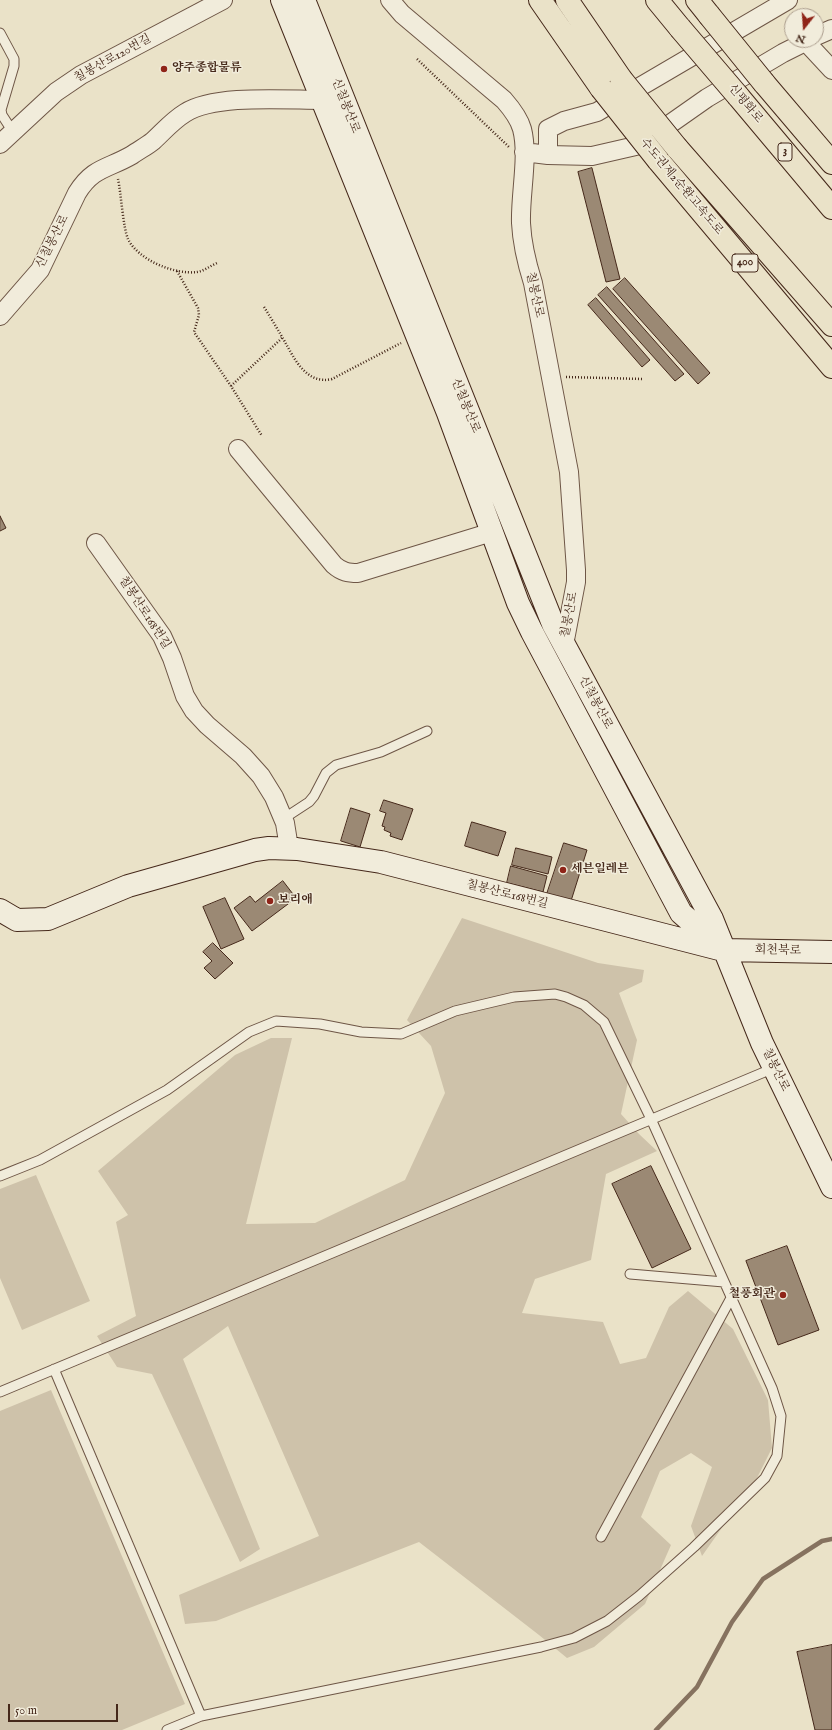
<!DOCTYPE html>
<meta charset="utf-8">
<style>
body{margin:0}
#map{position:relative;width:832px;height:1730px;overflow:hidden;background:#eae2c8;font-family:"IM FELL English",serif}
canvas{display:block}
.north{position:absolute;left:784px;top:8px;width:40px;height:40px;box-sizing:border-box;background:#f1ecdb;border:1px solid #ac9e8e;border-radius:50%;rotate:197deg;font-size:11px;font-weight:700;line-height:16px;text-align:center;color:#45281a}
.north::after{content:'';display:block;margin:auto;width:14px;height:18px;background:#8f2418;clip-path:polygon(50% 0,100% 100%,50% 72%,0 100%)}
.scale{position:absolute;left:8px;top:1704px;width:110px;height:18px;box-sizing:border-box;border:2px solid #45281a;border-top:0;padding-left:5px;font-size:12px;line-height:14px;white-space:nowrap;color:#45281a;-webkit-text-stroke:3px #f1ecdb;paint-order:stroke}
</style>
<div id="map">
<canvas width="832" height="1730"></canvas>
<div class="north">N</div>
<div class="scale">50 m</div>
</div>
<script>
const ctx = document.querySelector('canvas').getContext('2d');
ctx.lineJoin = 'round';
function paint(path, color) { ctx.fillStyle = color; ctx.fill(path, 'evenodd'); }
function strokePath(path, color, width, dash) { ctx.strokeStyle = color; ctx.lineWidth = width; ctx.lineCap = dash ? 'butt' : 'round'; ctx.setLineDash(dash || []); ctx.stroke(path); }
function label(font, color, halo, rows, align = 'center') {
  ctx.font = font + ' "IM FELL English","Noto Serif KR",serif'; ctx.lineWidth = 3; ctx.setLineDash([]); ctx.textBaseline = 'middle'; ctx.strokeStyle = halo; ctx.fillStyle = color; for (const [text, x, y, turn = 0] of rows) {
    ctx.save(); ctx.translate(x, y); ctx.rotate((+turn || 0) * Math.PI / 180); ctx.textAlign = isNaN(turn) ? turn : align; if (halo) ctx.strokeText(text, 0, 0); ctx.fillText(text, 0, 0); ctx.restore();
  }
}
paint(new Path2D(`
 M462,918L598,963L644,970L642,982L619,993L637,1040L621,1114L639,1134L657,1151L606,1174L591,1260L535,1279L522,1313L603,1322L620,1364L646,1358L669,1307L688,1291L733,1329L768,1400L772,1448L757,1478L702,1556L691,1526L712,1467L691,1453L660,1471L641,1517L671,1545L645,1604L594,1647L567,1658L539,1635L419,1542L216,1621L185,1624L179,1595L319,1536L228,1326L183,1359L260,1549L240,1562L152,1374L117,1367L97,1336L136,1316L116,1222L128,1215L98,1171L235,1055L271,1038H292L246,1224L315,1223L405,1180L445,1093L431,1046L407,1020Z
 M36,1175L90,1301L22,1330L0,1278V1189Z
 M51,1390L185,1704L122,1730H0V1411Z`), '#cec2aa');
strokePath(new Path2D(`
 M656,1730L697,1687L732,1622L763,1579L822,1541L832,1539`), '#86725f', 4.5);
const building = new Path2D(`
 M592,168L620,279L606,282L578,172Z
 M625,278L710,373L698,384L613,289Z
 M607,287L684,374L675,381L598,295Z
 M596,298L650,360L642,367L588,305Z
 M0,516L6,528L0,531Z
 M384,800L413,809L402,840L390,836L391,833L384,830L385,827L382,826L386,813L380,811Z
 M351,808L370,814L360,847L341,841Z
 M472,822L506,832L498,856L465,846Z
 M564,843L587,850L571,901L547,894Z
 M516,848L552,857L548,874L512,865Z
 M511,866L547,876L543,892L507,883Z
 M283,881L296,898L252,931L234,908L250,896L255,902Z
 M225,898L244,939L221,949L203,907Z
 M213,943L233,963L215,979L204,968L212,961L203,952Z
 M651,1166L691,1249L652,1268L612,1184Z
 M787,1246L819,1330L778,1345L746,1261Z
 M832,1645V1730H815L797,1652Z`);
paint(building, '#9b8974');
strokePath(building, '#45281a', 1);
const lane = new Path2D(`
 M0,33L14,59V66L1,110L2,115L13,132
 M283,819L309,802L314,796L326,773L336,765L381,752L427,731
 M0,1176L40,1160L167,1090L249,1032L276,1021L320,1024L361,1032L401,1034L455,1011L514,997L555,994L566,997L584,1005L604,1022L651,1119L772,1388L781,1416L777,1456L765,1478L694,1547L639,1596L607,1621L574,1638L541,1647L201,1716L167,1730
 M630,1274L724,1282
 M54,1369L201,1716
 M0,1392L774,1068
 M601,1537L731,1298`);
const street = new Path2D(`
 M390,0L402,14L504,100C511,108 519,118 522,129C529,156 520,194 521,223C522,244 527,264 533,283L569,472L576,570V582L564,645
 M816,36L832,29
 M806,42L832,70
 M0,144L56,92L81,75L223,0
 M524,152L548,155L592,156L640,145L707,98L783,53L809,40
 M548,155V129L564,121L597,112L788,0
 M0,316L40,270L77,193C93,167 108,169 132,155C139,150 147,146 153,141C163,132 172,121 185,113C215,94 285,100 322,100
 M238,449L334,565C342,572 348,573 358,573L492,532
 M96,543L162,636L172,658L185,696L194,711L207,725L243,756L261,776L274,797L285,823L289,848`);
const secondary = new Path2D(`
 M282,0L448,413L518,603L532,632L681,913L721,948
 M304,0L553,624L712,919L762,1043L832,1187
 M0,910L17,920L48,919L128,886L255,850L269,848L297,849L381,862L723,950L832,952`);
const highway = new Path2D(`
 M540,0L601,88
 M567,0L621,79
 M657,0L680,28
 M697,0L709,15
 M764,83L832,163
 M738,96L832,208
 M677,148L832,325
 M658,160L832,367`);
strokePath(lane, '#6e5646', 11);
strokePath(street, '#6e5646', 20);
strokePath(secondary, '#45281a', 24);
strokePath(highway, '#45281a', 24);
strokePath(new Path2D(`
 M417,59L509,147
 M118,179C121,193 123,227 128,239C138,260 175,275 197,272C204,271 210,266 217,263
 M177,271L198,308L199,315L194,332L231,386L262,436
 M264,307C271,318 278,330 285,342C295,360 307,385 332,379L401,343
 M566,377L643,379
 M231,386L282,338`), '#45281a', 2.5, [1, 2]);
strokePath(lane, '#f1ecdb', 9);
strokePath(street, '#f1ecdb', 18);
strokePath(secondary, '#f1ecdb', 22);
strokePath(highway, '#eae2c8', 22);
const highwayBridge = new Path2D(`
 M709,15L764,83
 M680,28L738,96
 M621,79L677,148
 M601,88L658,160`);
strokePath(highwayBridge, '#45281a', 24, []);
strokePath(highwayBridge, '#eae2c8', 22);
for (const [x, y, r, color] of [
 [164,69,4,"#8f2418"],
 [563,870,4,"#8f2418"],
 [270,901,4,"#8f2418"],
 [783,1295,4,"#8f2418"]
]) { const dot = new Path2D(); dot.arc(x, y, r, 0, 2 * Math.PI); ctx.fillStyle = color; ctx.fill(dot); strokePath(dot, '#f1ecdb', 1.5); }
for (const [x, y, w] of [
 [785,152,14],
 [745,263,26]
]) { const box = new Path2D(); box.roundRect(x - w / 2, y - 9, w, 18, 3); ctx.fillStyle = '#f1ecdb'; ctx.fill(box); strokePath(box, '#45281a', 1); }
label('bold 11px', '#45281a', null, [
 ["3",785,152],
 ["400",745,263]
]);
label('12px', '#45281a', '#f1ecdb', [
 ["칠봉산로120번길",113,59,-29],
 ["신평화로",745,104,50],
 ["신칠봉산로",345,106,69],
 ["수도권제2순환고속도로",681,187,50],
 ["신칠봉산로",53,242,-63],
 ["칠봉산로",534,295,78],
 ["신칠봉산로",465,406,68],
 ["칠봉산로168번길",144,613,57],
 ["칠봉산로",570,615,-79],
 ["신칠봉산로",595,703,62],
 ["칠봉산로168번길",507,895,14],
 ["회천북로",778,951,1],
 ["칠봉산로",775,1070,64]
]);
label('bold 12px', '#45281a', '#f1ecdb', [
 ["양주종합물류",172,69],
 ["세븐일레븐",571,870],
 ["보리애",278,901],
 ["철풍회관",775,1295,"right"]
], 'left');
</script>
